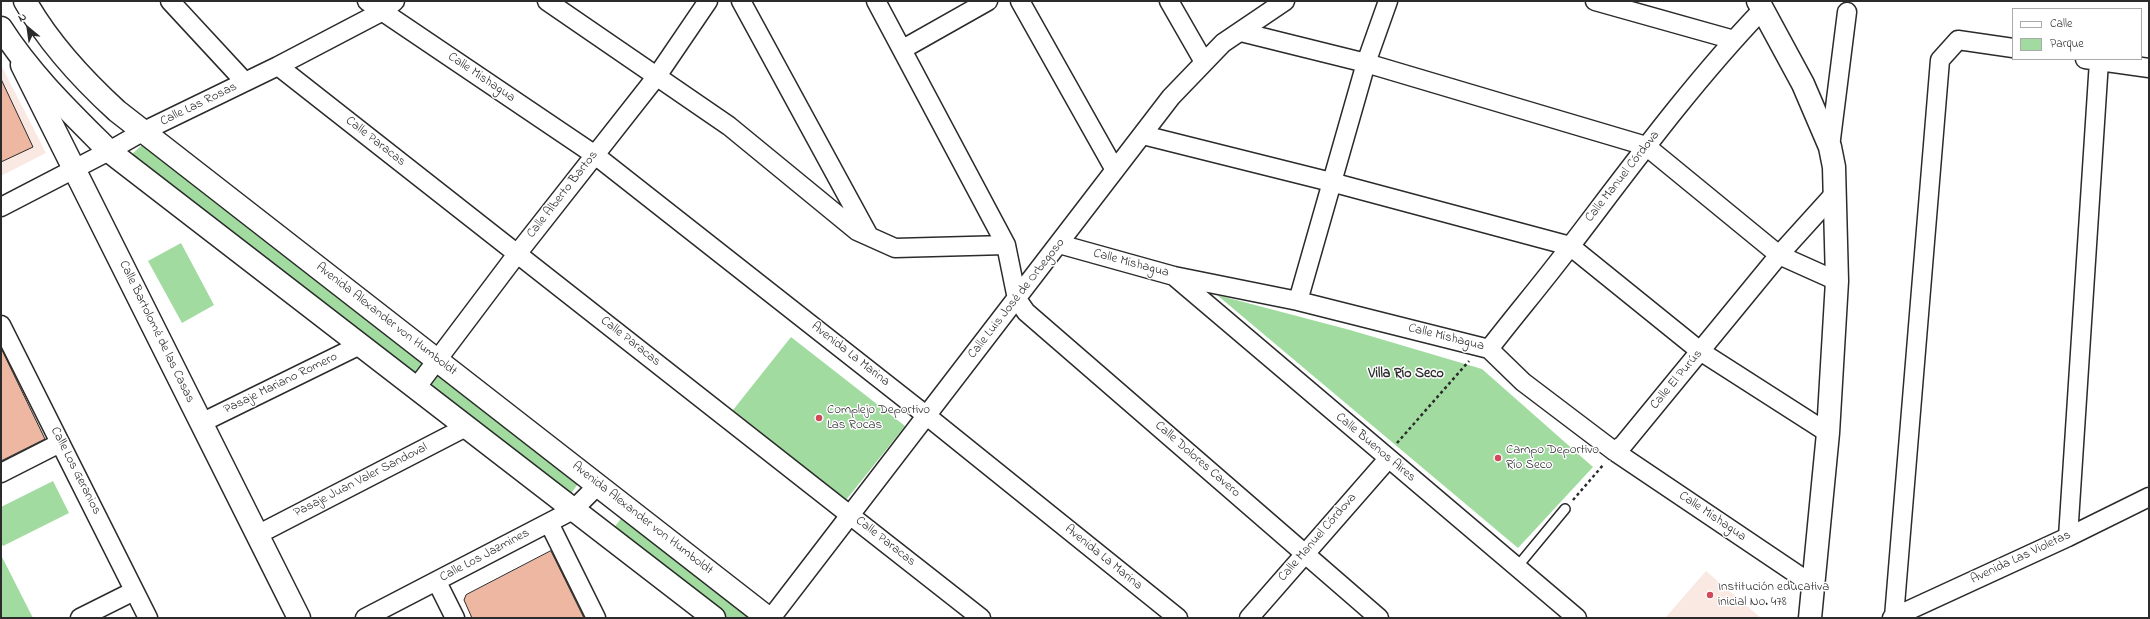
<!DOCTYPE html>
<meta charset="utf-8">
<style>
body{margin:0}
#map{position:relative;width:2150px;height:619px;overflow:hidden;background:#fff;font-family:"Indie Flower",sans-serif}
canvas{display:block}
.frame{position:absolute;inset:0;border:2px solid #2b2b2b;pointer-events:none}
.legend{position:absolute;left:2012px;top:8px;width:130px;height:52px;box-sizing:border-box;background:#fff;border:1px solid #aaa;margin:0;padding:5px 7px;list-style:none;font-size:12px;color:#2b2b2b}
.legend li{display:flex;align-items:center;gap:8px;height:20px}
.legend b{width:20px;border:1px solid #aaa}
.north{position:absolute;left:8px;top:8px;width:40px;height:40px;-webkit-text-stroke:3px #fff;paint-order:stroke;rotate:331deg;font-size:11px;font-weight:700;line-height:16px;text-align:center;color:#2b2b2b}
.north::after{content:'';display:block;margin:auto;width:14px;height:18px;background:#2b2b2b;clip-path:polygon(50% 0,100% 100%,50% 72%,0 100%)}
</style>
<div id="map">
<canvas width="2150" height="619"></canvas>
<div class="frame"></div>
<ul class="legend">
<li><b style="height:5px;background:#fff"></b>Calle</li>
<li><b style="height:11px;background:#a1dba0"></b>Parque</li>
</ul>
<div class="north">N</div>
</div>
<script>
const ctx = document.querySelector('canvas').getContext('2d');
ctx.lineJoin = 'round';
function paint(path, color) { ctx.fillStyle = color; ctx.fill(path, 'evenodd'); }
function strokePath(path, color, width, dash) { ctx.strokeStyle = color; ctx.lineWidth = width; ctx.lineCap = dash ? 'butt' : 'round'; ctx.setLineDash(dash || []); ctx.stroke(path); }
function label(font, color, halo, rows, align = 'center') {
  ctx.font = font + ' "Indie Flower",sans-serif'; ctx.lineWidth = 3; ctx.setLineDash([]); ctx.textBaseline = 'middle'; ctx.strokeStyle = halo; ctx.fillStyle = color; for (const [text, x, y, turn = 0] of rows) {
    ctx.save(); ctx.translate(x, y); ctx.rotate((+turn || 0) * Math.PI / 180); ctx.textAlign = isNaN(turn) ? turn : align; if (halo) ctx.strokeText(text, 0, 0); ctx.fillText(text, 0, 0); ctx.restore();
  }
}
paint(new Path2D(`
 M1,65L46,153L1,176Z
 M1706,571L1761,618H1665Z`), '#fae9e3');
paint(new Path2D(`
 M144,143L580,481L570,495L131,155Z
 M181,243L214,305L182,323L148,261Z
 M1217,295L1350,330L1482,369L1593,467L1518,548Z
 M791,337L905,426L846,500L733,410Z
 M53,481L69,513L3,546L1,543V507Z
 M623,516L754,618H727L613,529Z
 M1,555L33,618H1Z`), '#a1dba0');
const building = new Path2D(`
 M1,79L33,147L1,162Z
 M1,348L45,439L1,461Z
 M551,551L584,618H472L464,600L466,595Z`);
paint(building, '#edb7a2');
strokePath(building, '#2b2b2b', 1);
const service = new Path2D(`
 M1517,567L1565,509`);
const minor = new Path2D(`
 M170,1L245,82
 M367,1L595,155L927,416L1178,618
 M547,1L729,126L857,231L895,248L1006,245
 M741,1L869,236
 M876,1L1006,245L1017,299L1026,312L1379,618
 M1020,1L1115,170
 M1169,1L1204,62
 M1595,1L1734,40
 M1241,32L1366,63L1646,146L1779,255L1837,281
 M903,49L988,1
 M2085,59L2149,68
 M278,66L981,618
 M1143,135L1331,182L1570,246L1700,351L1828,433
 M1830,147L1847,12
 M1,207L109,151L144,131L278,66L383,11L395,1
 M1059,244L1174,276L1298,301L1489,349L1523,382L1614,451L1813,585
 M1175,277L1577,618
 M1298,301L1366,63L1388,1
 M1,325L148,618
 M1489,349C1516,314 1545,280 1572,244C1633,164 1693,82 1762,10
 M416,388L517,254L657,76L708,1
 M201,423L360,345
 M1614,451L1623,445L1779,255L1836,192
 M1,473L60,443
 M549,523L596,618
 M257,535L466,427
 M2068,537L2099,61
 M437,582L455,618
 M1894,617L1940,60L1958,40L2013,48
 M80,618L134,591
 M365,618L573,510L598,485
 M771,618L1171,97L1223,43L1285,1
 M1249,618L1388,459
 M1892,618L2068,537L2149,497`);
const tertiary = new Path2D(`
 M1758,1L1803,84L1830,147L1834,167L1837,281L1828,433L1810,618
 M22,65L299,618`);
const secondary = new Path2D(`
 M25,1C48,42 82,79 117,111L768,618
 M1,28C31,75 70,112 109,151L714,618`);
strokePath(service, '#2b2b2b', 12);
strokePath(minor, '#2b2b2b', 21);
strokePath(tertiary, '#2b2b2b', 25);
strokePath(secondary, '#2b2b2b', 25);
strokePath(new Path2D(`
 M1397,443L1469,361
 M1573,500L1604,464`), '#2b2b2b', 2.5, [3, 3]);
strokePath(service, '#fff', 9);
strokePath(minor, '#fff', 18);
strokePath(tertiary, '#fff', 22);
strokePath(secondary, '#fff', 22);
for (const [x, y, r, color] of [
 [819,418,4,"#d1495b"],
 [1498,458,4,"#d1495b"],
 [1710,595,4,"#d1495b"]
]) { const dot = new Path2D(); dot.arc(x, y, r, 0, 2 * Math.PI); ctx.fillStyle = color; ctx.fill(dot); strokePath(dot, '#fff', 1.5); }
label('13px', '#2b2b2b', '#fff', [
 ["Calle Mishagua",481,78,34],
 ["Calle Las Rosas",199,105,-26],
 ["Calle Paracas",375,142,38],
 ["Calle Manuel Córdova",1623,177,-52],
 ["Calle Alberto Bartos",563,195,-52],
 ["Calle Mishagua",1131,264,15],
 ["Calle Luis José de Orbegoso",1017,299,-52],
 ["Avenida Alexander von Humboldt",386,320,38],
 ["Calle Bartolomé de las Casas",156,332,64],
 ["Calle Mishagua",1446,338,14],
 ["Calle Paracas",630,342,38],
 ["Avenida La Marina",850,355,38],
 ["Calle El Purús",1677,380,-50],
 ["Pasaje Mariano Romero",281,384,-26],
 ["Calle Buenos Aires",1375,448,40],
 ["Calle Dolores Cavero",1197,460,41],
 ["Calle Los Geranios",75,471,63],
 ["Pasaje Juan Valer Sandoval",361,481,-27],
 ["Calle Mishagua",1712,517,34],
 ["Avenida Alexander von Humboldt",642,519,38],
 ["Calle Manuel Córdova",1318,538,-49],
 ["Calle Paracas",885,542,38],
 ["Calle Los Jazmines",485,556,-28],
 ["Avenida La Marina",1103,558,39],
 ["Avenida Las Violetas",2021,558,-25]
]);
label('13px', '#2b2b2b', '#fff', [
 ["Complejo Deportivo",827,411],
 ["Las Rocas",827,426],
 ["Campo Deportivo",1506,451],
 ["Río Seco",1506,466],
 ["Institución educativa",1718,588],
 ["inicial No. 478",1718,603]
], 'left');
label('bold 14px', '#2b2b2b', '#fff', [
 ["Villa Río Seco",1406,375]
]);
</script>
